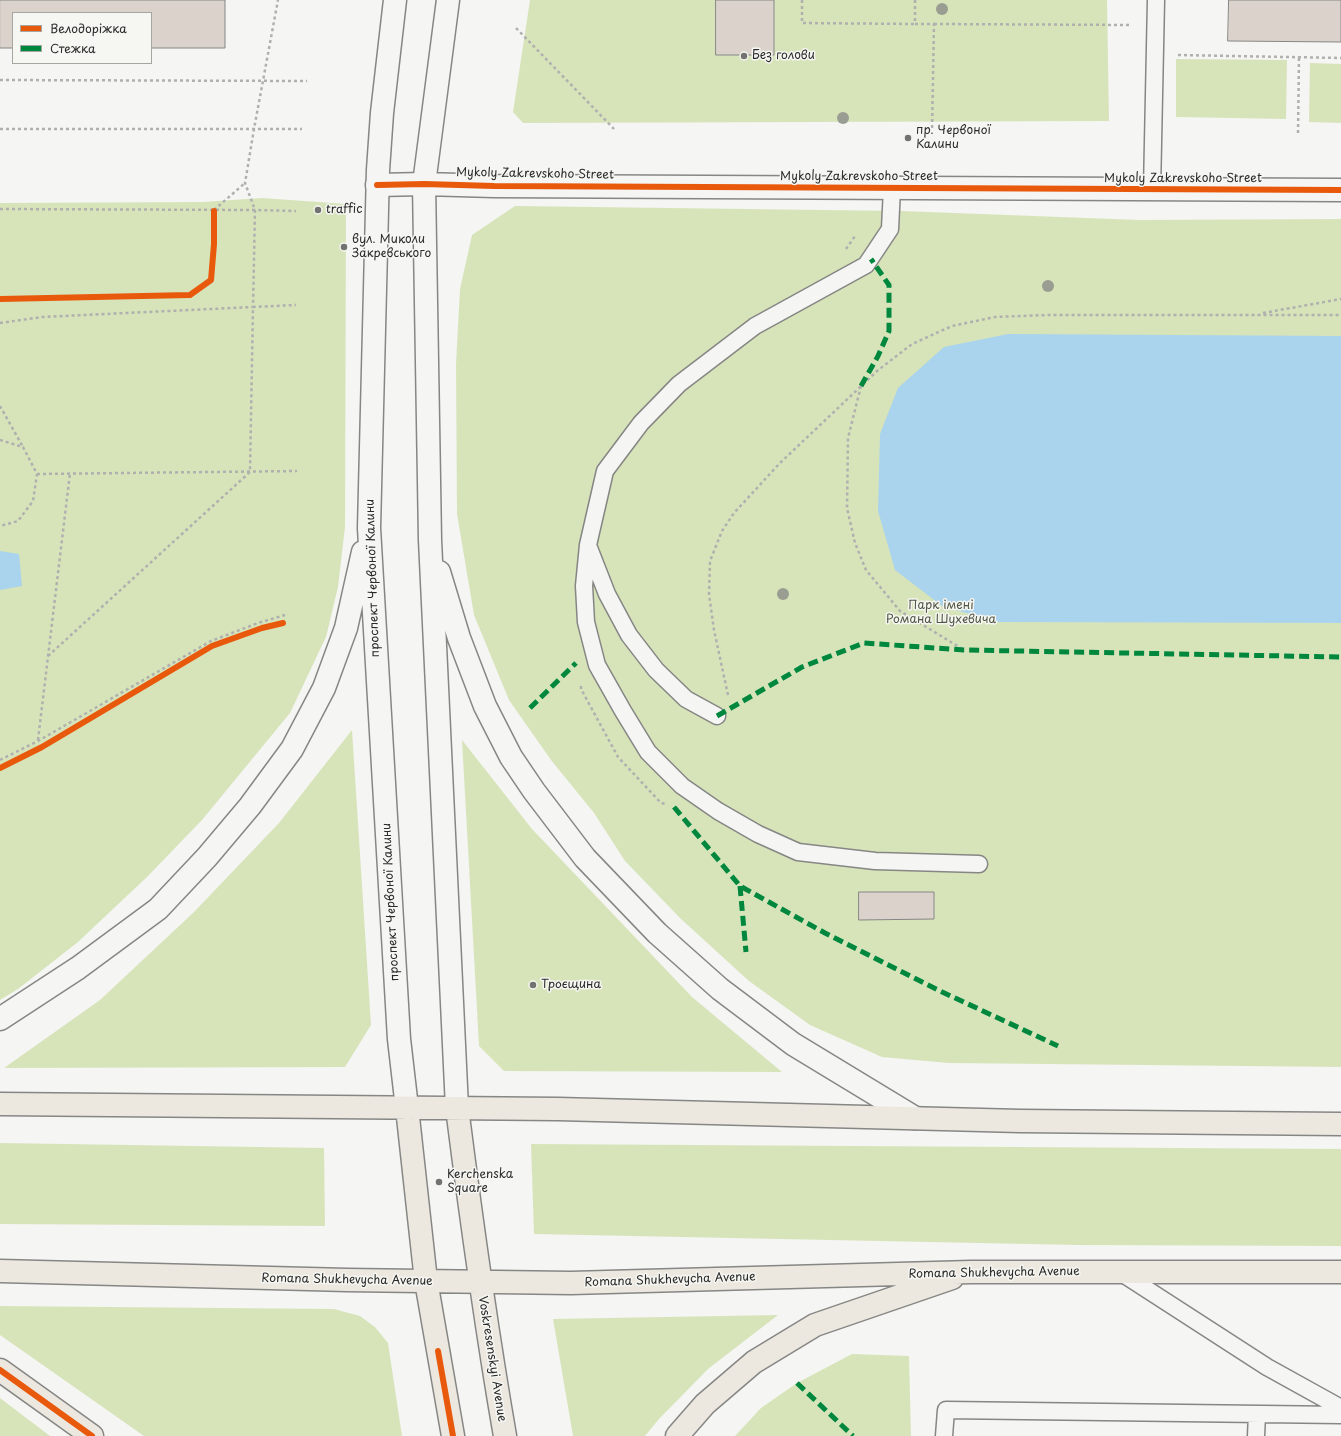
<!DOCTYPE html>
<meta charset="utf-8">
<style>
body{margin:0}
#map{position:relative;width:1341px;height:1436px;overflow:hidden;background:#f5f5f3;font-family:"Playpen Sans",sans-serif}
canvas{display:block}
.legend{position:absolute;left:12px;top:12px;width:140px;height:52px;box-sizing:border-box;background:#f6f6f2;border:1px solid #a5a5a2;margin:0;padding:5px 7px;list-style:none;font-size:12px;color:#2b2b2b}
.legend li{display:flex;align-items:center;gap:8px;height:20px}
.legend b{width:20px;border:1px solid #a5a5a2}
</style>
<div id="map">
<canvas width="1341" height="1436"></canvas>
<ul class="legend">
<li><b style="height:5px;background:#e8590c"></b>Велодоріжка</li>
<li><b style="height:5px;background:#00873e"></b>Стежка</li>
</ul>
</div>
<script>
const ctx = document.querySelector('canvas').getContext('2d');
ctx.lineJoin = 'round';
function paint(path, color) { ctx.fillStyle = color; ctx.fill(path, 'evenodd'); }
function strokePath(path, color, width, dash) { ctx.strokeStyle = color; ctx.lineWidth = width; ctx.lineCap = dash ? 'butt' : 'round'; ctx.setLineDash(dash || []); ctx.stroke(path); }
function label(font, color, halo, rows, align = 'center') {
  ctx.font = font + ' "Playpen Sans",sans-serif'; ctx.lineWidth = 3; ctx.setLineDash([]); ctx.textBaseline = 'middle'; ctx.strokeStyle = halo; ctx.fillStyle = color; for (const [text, x, y, turn = 0] of rows) {
    ctx.save(); ctx.translate(x, y); ctx.rotate((+turn || 0) * Math.PI / 180); ctx.textAlign = isNaN(turn) ? turn : align; if (halo) ctx.strokeText(text, 0, 0); ctx.fillText(text, 0, 0); ctx.restore();
  }
}
paint(new Path2D(`
 M530,0H716V55H774V0H1107L1109,121L523,123L513,112Z
 M1176,59L1287,60L1286,119L1176,117Z
 M1310,63L1341,64V123L1309,122Z
 M262,198L346,204L345,527L338,587L326,637L290,713L202,820L147,877L78,942L18,989L0,1000V203L203,202Z
 M515,206L901,211L1140,220L1341,219V1067L948,1063L882,1057L810,1025L749,981L681,919L625,861L594,813L551,760L509,700L474,615L457,514L456,364L460,289L472,235Z
 M352,730L371,1025L345,1067L4,1068L100,1000L193,913L279,823Z
 M462,740L532,829L692,997L782,1072L504,1071L479,1046Z
 M0,1143L324,1148L325,1226L0,1224Z
 M531,1144L1341,1149V1246L1077,1245L534,1234Z
 M0,1306L334,1309L360,1316L375,1327L388,1343L402,1436H144L0,1335Z
 M778,1315L708,1369L659,1419L645,1436H573L553,1319Z
 M852,1354L909,1356L911,1436H735L761,1408L797,1383Z
 M0,1398L50,1436H0Z`), '#d7e4ba');
paint(new Path2D(`
 M1008,334L1341,336V623L998,622L942,606L895,570L878,511L880,434L898,388L944,347Z
 M0,551L19,554L22,586L0,590Z`), '#aad3ed');
const building = new Path2D(`
 M0,0H225V48H151V13H13V48H0Z
 M716,0H774V55H716Z
 M1229,0H1341V42L1228,41Z
 M859,892H934V919L859,920Z`);
paint(building, '#dbd3cb');
strokePath(building, '#868685', 1);
const lane = new Path2D(`
 M892,188L890,229L866,265L755,326L679,384L641,423L605,471L588,545L584,586L586,622L597,665L623,711L648,752L682,786L718,811L758,834L798,852L875,861L979,864
 M1152,190L1156,0
 M589,548L607,594L629,635L656,670L686,699L717,716
 M1120,1272L1267,1367L1341,1408
 M944,1436L946,1410L1341,1415
 M1256,1436L1257,1414`);
const street = new Path2D(`
 M377,185L424,184`);
const secondary = new Path2D(`
 M395,0L382,113L378,170L369,528L399,1039L407,1108
 M448,0L424,184L430,540L457,1108
 M424,184L494,186L1341,190
 M439,572L459,638L485,706L511,757L534,791L585,858L657,933L720,989L793,1044L915,1118
 M0,1019L78,968L158,909L207,857L250,806L292,749L324,688L346,628L363,552`);
const primary = new Path2D(`
 M0,1104L558,1109L1020,1121L1341,1124
 M407,1108L426,1281L453,1436
 M457,1108C471,1218 486,1327 505,1436
 M0,1271L347,1280L571,1283L971,1272H1341
 M0,1370L92,1436
 M677,1436L705,1404L754,1362L815,1325L952,1278`);
strokePath(lane, '#868685', 19);
strokePath(street, '#868685', 25);
strokePath(secondary, '#868685', 25);
strokePath(primary, '#868685', 25);
strokePath(new Path2D(`
 M802,0V23L915,24
 M915,0V24H934L932,131
 M934,24L1132,25
 M516,28L614,129
 M1178,55L1341,58
 M0,80L307,81
 M0,129H302
 M1298,133L1299,57
 M0,209L255,210L245,183L254,129L278,0
 M214,210L245,183
 M846,249L855,236
 M1263,313L1341,299
 M0,323L42,317L253,307L255,210L296,211
 M861,386L848,438L847,508L855,543L866,570L900,611L964,650
 M0,406L23,447
 M0,440L23,447L37,474L33,501L18,521L0,526
 M37,474L297,471
 M48,656L250,472L253,307L296,305
 M581,686V689L618,757L661,803L666,804
 M728,695L714,630L709,594L710,561L722,531L734,513L779,464L877,371L912,344L952,326L995,317L1048,315H1341
 M38,740L70,473
 M0,760L38,741L211,641L258,623L285,615`), '#b0b0af', 2.5, [3, 3]);
strokePath(lane, '#f5f5f3', 16);
strokePath(street, '#f5f5f3', 22);
strokePath(secondary, '#f5f5f3', 22);
strokePath(primary, '#ece8df', 22);
strokePath(new Path2D(`
 M861,386L878,356L889,331V285L871,259
 M530,708L576,663
 M717,716L802,667L864,643L964,650L1341,657
 M674,807L740,886L825,933L938,990L1058,1046
 M740,886L746,952
 M797,1383L853,1436`), '#00873e', 5, [10, 5]);
strokePath(new Path2D(`
 M377,185L424,184L494,186L1341,190
 M0,299L190,295L211,280L214,244V211
 M0,768L42,747L212,646L262,628L283,623
 M438,1351L453,1436
 M0,1370L92,1436`), '#e8590c', 6);
ctx.fillStyle = '#9a9e92';
for (const [x, y] of [
 [942,9],
 [843,118],
 [1048,286],
 [783,594]
]) { ctx.beginPath(); ctx.arc(x, y, 6, 0, 2 * Math.PI); ctx.fill(); }
for (const [x, y, r, color] of [
 [744,56,4,"#727271"],
 [908,138,4,"#727271"],
 [318,210,4,"#727271"],
 [344,247,4,"#727271"],
 [533,985,4,"#727271"],
 [439,1182,4,"#727271"]
]) { const dot = new Path2D(); dot.arc(x, y, r, 0, 2 * Math.PI); ctx.fillStyle = color; ctx.fill(dot); strokePath(dot, '#f6f6f2', 1.5); }
label('12px', '#2b2b2b', '#f6f6f2', [
 ["Без голови",752,56],
 ["пр. Червоної",916,131],
 ["Калини",916,145],
 ["traffic",326,210],
 ["вул. Миколи",352,240],
 ["Закревського",352,254],
 ["Троєщина",541,985],
 ["Kerchenska",447,1175],
 ["Square",447,1189]
], 'left');
label('12px', '#2b2b2b', '#f6f6f2', [
 ["Mykoly Zakrevskoho Street",535,174,1],
 ["Mykoly Zakrevskoho Street",859,177],
 ["Mykoly Zakrevskoho Street",1183,179],
 ["проспект Червоної Калини",373,578,-92],
 ["проспект Червоної Калини",391,902,-93],
 ["Romana Shukhevycha Avenue",994,1273,-1],
 ["Romana Shukhevycha Avenue",347,1280,1],
 ["Romana Shukhevycha Avenue",670,1280,-2],
 ["Voskresenskyi Avenue",492,1359,81]
]);
label('12px', '#505643', '#f6f6f2', [
 ["Парк імені",941,606],
 ["Романа Шухевича",941,620]
]);
</script>
